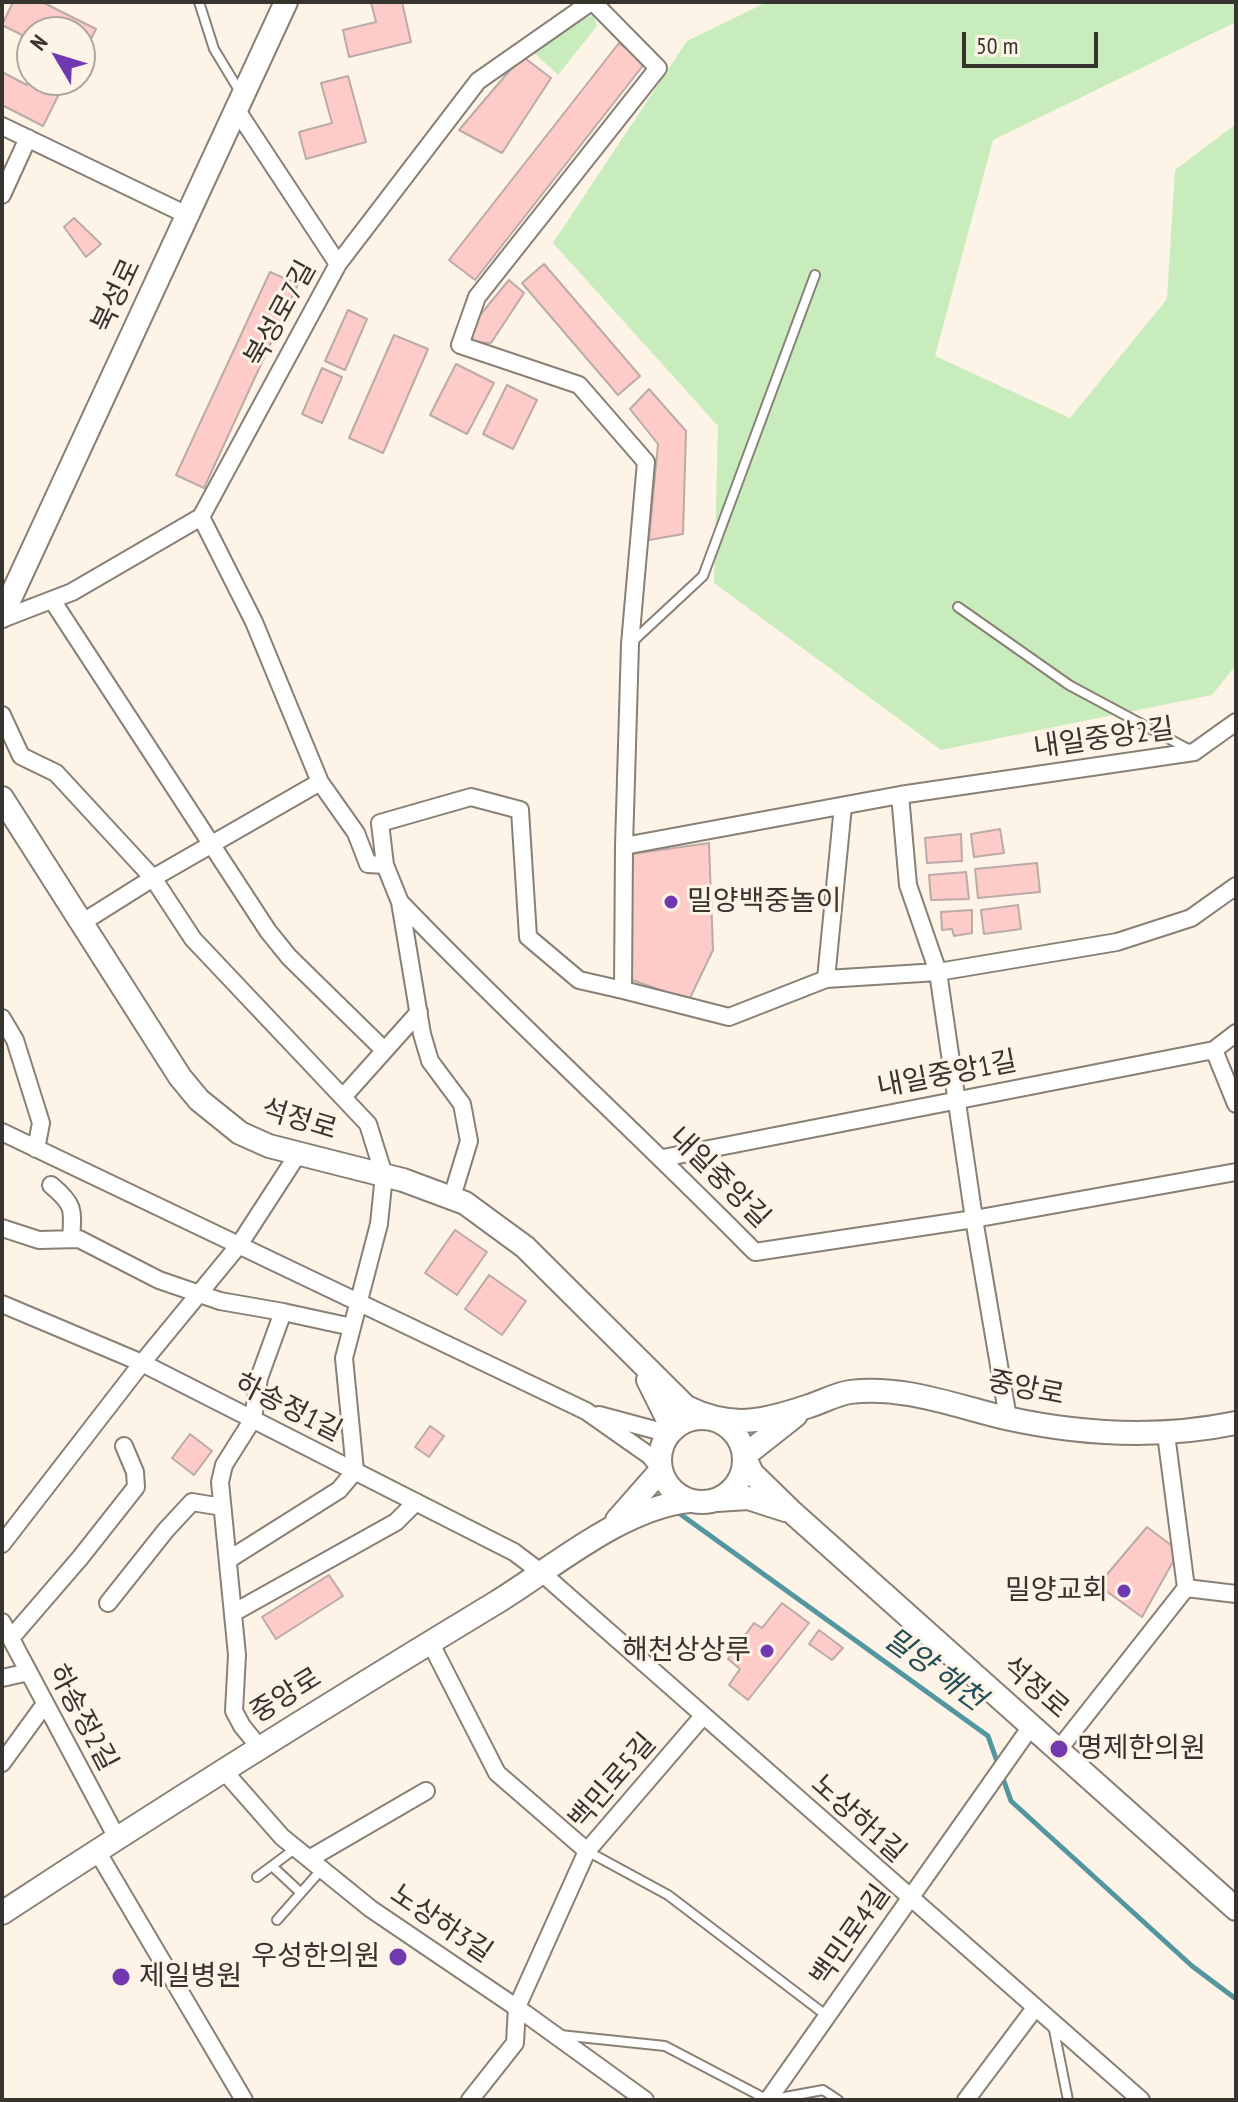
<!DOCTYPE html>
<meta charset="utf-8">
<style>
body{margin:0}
#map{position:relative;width:1238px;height:2102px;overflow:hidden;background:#fef3e7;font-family:"PT Sans Narrow",sans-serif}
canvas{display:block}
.frame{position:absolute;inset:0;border:4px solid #37332e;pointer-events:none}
.north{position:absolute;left:16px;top:16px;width:80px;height:80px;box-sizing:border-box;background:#fef3e7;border:2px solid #aea69d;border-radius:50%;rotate:308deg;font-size:22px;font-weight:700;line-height:32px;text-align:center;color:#37332e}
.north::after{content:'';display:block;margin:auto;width:28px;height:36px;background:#7139af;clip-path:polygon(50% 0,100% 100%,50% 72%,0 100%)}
.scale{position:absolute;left:962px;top:32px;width:136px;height:36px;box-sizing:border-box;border:4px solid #37332e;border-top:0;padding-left:10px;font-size:24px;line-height:28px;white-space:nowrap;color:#37332e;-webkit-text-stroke:6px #fef3e7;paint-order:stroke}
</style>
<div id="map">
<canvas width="1238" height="2102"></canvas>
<div class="frame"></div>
<div class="north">N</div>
<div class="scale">50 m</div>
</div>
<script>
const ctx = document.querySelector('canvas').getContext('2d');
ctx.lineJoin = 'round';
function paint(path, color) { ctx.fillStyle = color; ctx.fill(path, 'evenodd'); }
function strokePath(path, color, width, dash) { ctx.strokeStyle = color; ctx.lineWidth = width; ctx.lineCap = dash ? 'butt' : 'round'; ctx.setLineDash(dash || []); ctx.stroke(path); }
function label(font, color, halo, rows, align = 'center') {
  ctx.font = font + ' "PT Sans Narrow","Noto Sans KR",sans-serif'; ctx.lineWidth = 6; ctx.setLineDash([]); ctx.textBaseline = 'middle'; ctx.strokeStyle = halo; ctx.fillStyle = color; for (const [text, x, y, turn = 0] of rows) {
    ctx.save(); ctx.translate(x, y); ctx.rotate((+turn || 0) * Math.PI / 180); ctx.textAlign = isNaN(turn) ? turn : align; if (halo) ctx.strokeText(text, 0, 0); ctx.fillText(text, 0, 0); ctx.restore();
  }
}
paint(new Path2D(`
 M767,2H1236V22L993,140L935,356L1070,418L1167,299L1175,170L1236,124V665L1212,695L941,750L714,583L718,426L553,243L687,41Z
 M593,14L597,26L558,75L532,51Z`), '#c8ecbc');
strokePath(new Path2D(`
 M676,1511L988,1736L1011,1801L1192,1966L1236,1999`), '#5296a0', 5);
const building = new Path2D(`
 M13,2H42L96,29L80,61V32H32V40L2,25Z
 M371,2H402L411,42L349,57L343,30L376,22Z
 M619,43L645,63L475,280L449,260Z
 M522,56L551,78L502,153L459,130Z
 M2,72L27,85L32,76V80H66L43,126L2,105Z
 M348,76L366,142L306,159L299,132L332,123L321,83Z
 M74,218L101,244L86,257L64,227Z
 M544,264L640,376L618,395L522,283Z
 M270,272L298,284L204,488L176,475Z
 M509,280L524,293L491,343L471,342V326Z
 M348,310L367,319L345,370L325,361Z
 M394,335L428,349L383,453L349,438Z
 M456,364L494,383L467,434L430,415Z
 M322,368L342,377L322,423L302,414Z
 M507,385L537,400L513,449L483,434Z
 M649,389L686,431L683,534L649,540L658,444L630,409Z
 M1000,829L1004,853L974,857L971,834Z
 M961,834L962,861L927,863L925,838Z
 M709,843L713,950L689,1000L632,980V854Z
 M1037,863L1040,892L978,898L975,869Z
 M966,872L969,899L931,900L929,875Z
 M1018,905L1021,929L984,934L981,910Z
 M972,910V933L954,936L952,929L942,930L941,912Z
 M455,1230L487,1252L457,1295L425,1273Z
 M489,1275L526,1301L502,1335L465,1309Z
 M430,1426L444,1436L429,1457L415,1447Z
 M190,1434L212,1451L194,1475L172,1458Z
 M1147,1527L1179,1551L1142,1617L1098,1585Z
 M329,1575L343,1596L276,1639L262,1617Z
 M782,1603L809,1623L748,1700L729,1685L740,1669L728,1659L754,1623L762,1628Z
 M819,1630L843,1648L832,1660L809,1644Z`);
paint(building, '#feccc8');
strokePath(building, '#bbaaa8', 2);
const lane = new Path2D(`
 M199,2L214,49L240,92
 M958,607L1069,685L1190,750
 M631,643L703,576L815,275
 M587,1851L668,1895L827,2016
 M272,1866L301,1893
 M257,1877L296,1848
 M277,1920L322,1869
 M1053,2025L1068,2100
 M560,2035L665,2046L768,2100
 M769,2100L823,2090L838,2100`);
const street = new Path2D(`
 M593,2L658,68L477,297L460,345L579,385L646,462L630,644L624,846
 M236,109L338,264
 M2,126L187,215
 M2,195L28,138
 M201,517L254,622L320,782
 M52,600L268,931L289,957L384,1050
 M2,619L72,592L201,517L338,264L478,81L591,2
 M2,715L21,756L56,773L153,878L193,939L368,1124L384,1175L379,1224L344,1358L355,1471L339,1490L228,1560
 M900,795L908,885L938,972L974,1219L1008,1418
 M400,902C515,1022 638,1133 755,1252L974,1219L1236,1172
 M83,922L153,878L320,782L356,833L368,864L385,865
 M826,979L938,972L1117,942L1191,918L1236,886
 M623,990L729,1017L826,979L843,806
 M2,1018L15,1040L41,1123L36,1149
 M1214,1050L1236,1104
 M343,1097L419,1012
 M2,1132L586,1411L650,1456L661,1470
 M663,1158L1214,1050L1236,1033
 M51,1185C75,1205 73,1210 71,1239
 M452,1197L469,1141L462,1104L430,1061L422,1034L400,902L385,865L380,823L471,797L520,810L528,937L579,980L623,990L624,846L900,795L1194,752L1236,722
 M2,1228L39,1240L79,1239L159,1280L220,1301L283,1312
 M2,1304L142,1363L514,1552L543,1574L1141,2100
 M599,1415L655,1430H673
 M1166,1434L1186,1588L1236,1594
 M2,1544L142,1363L239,1245L298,1154
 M108,1603L166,1530L192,1502L222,1507
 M233,1613L396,1522L416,1502
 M2,1622L117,1838
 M11,1638L80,1558L136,1487L135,1472L124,1446
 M430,1642L497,1773L587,1851
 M2,1678L29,1672
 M260,1748L242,1726L234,1711L237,1655L220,1482L224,1465L253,1419L259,1378L283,1312L352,1327
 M1059,1749L1186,1588
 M2,1763L45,1704
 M224,1771L282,1837L371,1909L526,2014L645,2100
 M97,1851L244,2100
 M309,1859L426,1791
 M470,2100L515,2043L517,2007L587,1851L703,1716
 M768,2100L1032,1725
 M966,2100L1035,2008`);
const secondary = new Path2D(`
 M2,616L286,2
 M2,798L180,1077L199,1100L240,1133L269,1146L403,1180L465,1203L525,1247L686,1407C731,1429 762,1422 809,1406C822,1402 836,1394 850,1392C902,1385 955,1406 1006,1418C1083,1435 1159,1439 1236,1423
 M648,1380L673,1430
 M796,1415L744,1456L752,1473L793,1513L1236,1909
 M660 1460a42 42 0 1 1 84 0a42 42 0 1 1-84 0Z
 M717,1500L748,1498L785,1510
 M617,1520L661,1470
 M2,1913C165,1806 330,1703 497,1602C554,1567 622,1508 689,1501`);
strokePath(lane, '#898075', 12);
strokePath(street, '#898075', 20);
strokePath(secondary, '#898075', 26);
strokePath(lane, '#fff', 8);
strokePath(street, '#fff', 16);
strokePath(secondary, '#fff', 22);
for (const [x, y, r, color] of [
 [671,902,8,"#7139af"],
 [1124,1591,8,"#7139af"],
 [767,1651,8,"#7139af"],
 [1059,1749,10,"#7139af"],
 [398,1957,10,"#7139af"],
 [121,1977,10,"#7139af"]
]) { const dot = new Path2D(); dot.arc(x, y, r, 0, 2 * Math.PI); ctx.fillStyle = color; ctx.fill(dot); strokePath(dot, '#fef3e7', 3); }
label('28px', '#37332e', '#fef3e7', [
 ["북성로",117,296,-65],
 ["북성로7길",281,314,-61],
 ["내일중앙2길",1104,739,-8],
 ["내일중앙1길",947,1075,-11],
 ["석정로",299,1120,17],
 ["내일중앙길",719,1178,45],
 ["중앙로",1026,1389,11],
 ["하송정1길",288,1408,27],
 ["석정로",1035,1688,41],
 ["중앙로",286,1696,-32],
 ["하송정2길",82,1718,62],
 ["백민로5길",613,1782,-49],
 ["노상하1길",858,1819,42],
 ["노상하3길",441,1924,34],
 ["백민로4길",851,1936,-55]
]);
label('28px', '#37332e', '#fef3e7', [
 ["밀양백중놀이",687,902],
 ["밀양교회",1108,1591,"right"],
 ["해천상상루",751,1651,"right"],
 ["명제한의원",1077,1749],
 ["우성한의원",380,1957,"right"],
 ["제일병원",139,1977]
], 'left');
label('italic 30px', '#224f56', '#fef3e7', [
 ["밀양 해천",934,1670,36]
]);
</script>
